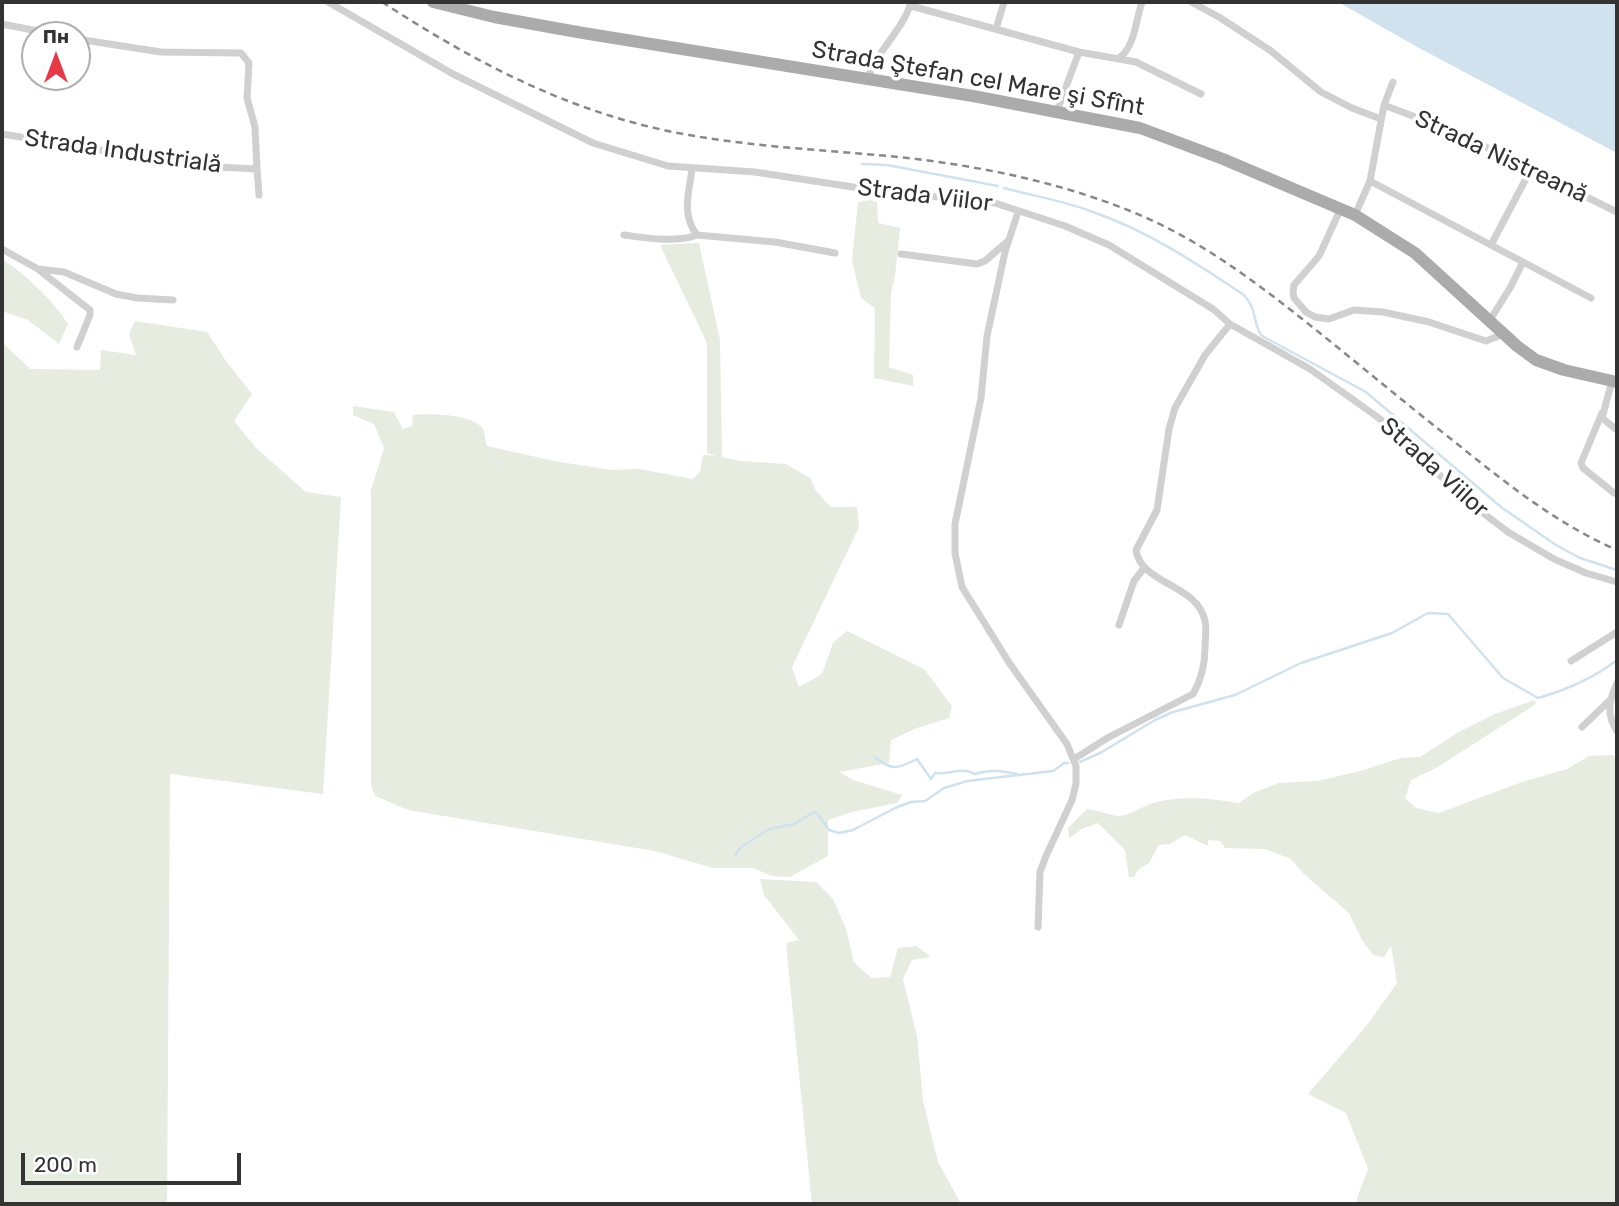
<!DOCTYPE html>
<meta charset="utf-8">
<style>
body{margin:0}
#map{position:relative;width:1619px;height:1206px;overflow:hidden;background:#fff;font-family:Rubik,sans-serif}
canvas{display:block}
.frame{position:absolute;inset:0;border:4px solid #333;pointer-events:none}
.north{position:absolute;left:21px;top:21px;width:70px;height:70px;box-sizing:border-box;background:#fff;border:2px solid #adadad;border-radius:50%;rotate:0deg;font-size:19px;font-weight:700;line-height:28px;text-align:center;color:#333}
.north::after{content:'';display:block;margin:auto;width:24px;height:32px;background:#e63946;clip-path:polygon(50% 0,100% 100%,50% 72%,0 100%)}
.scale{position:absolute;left:21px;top:1153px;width:220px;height:32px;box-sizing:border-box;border:4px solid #333;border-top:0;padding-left:9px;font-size:21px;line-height:24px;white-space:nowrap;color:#333;-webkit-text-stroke:5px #fff;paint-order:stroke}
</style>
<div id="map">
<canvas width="1619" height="1206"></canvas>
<div class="frame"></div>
<div class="north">Пн</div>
<div class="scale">200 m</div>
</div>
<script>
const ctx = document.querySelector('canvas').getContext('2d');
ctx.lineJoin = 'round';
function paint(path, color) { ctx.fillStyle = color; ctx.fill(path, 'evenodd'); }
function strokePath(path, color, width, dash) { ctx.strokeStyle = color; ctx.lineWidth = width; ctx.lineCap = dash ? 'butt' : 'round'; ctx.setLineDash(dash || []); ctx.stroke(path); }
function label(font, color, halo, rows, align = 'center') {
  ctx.font = font + ' Rubik,sans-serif'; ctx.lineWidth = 7; ctx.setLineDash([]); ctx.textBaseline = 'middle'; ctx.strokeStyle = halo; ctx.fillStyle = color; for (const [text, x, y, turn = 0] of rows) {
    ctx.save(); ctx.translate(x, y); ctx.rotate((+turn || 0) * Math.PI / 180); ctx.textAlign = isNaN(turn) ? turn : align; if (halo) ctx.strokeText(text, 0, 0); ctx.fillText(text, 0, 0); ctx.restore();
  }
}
paint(new Path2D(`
 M870,200L877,202L878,223L900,228L895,276L891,293L889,367L913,375V386L874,378L875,308L861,298L852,260L858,202Z
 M699,243L720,340L722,457L740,461L786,464L810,478L816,491L831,507H857L859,527L792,667L799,687L822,674L833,643L847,631L924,669L952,706L949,718L917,728L891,740L889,763L839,772L853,780L902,795L897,803L852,812L828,820V856L790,877L772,876L753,868H713L655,851L408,810L375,796L371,785V490L384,448L374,424L353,415V406L394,412L403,429L412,426L413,415C429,413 474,414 483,429C485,433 485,441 487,446L554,461L611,470L639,469L693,479L700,472L703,455L716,456L707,453V343L660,245Z
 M2,259C25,274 53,300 68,324L59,344L28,320L2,311Z
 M135,321L207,332L226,361L252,394L234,421L256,448L306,492L341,497L323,794L170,774L167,1204H2V342L30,369L100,370L101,350L136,355L129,334Z
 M1534,700L1536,704L1436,768L1411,780L1405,798L1416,808L1439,813L1522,782L1567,769L1589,756L1613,755L1617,760V1204H1357V1198L1368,1169L1346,1113L1308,1094L1367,1025L1397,983L1391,946L1384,957L1373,955L1362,940L1349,913L1304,874L1291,859L1265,849L1225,848L1220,841L1208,840V846L1185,835L1170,844L1159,845L1149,863L1138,870L1134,877H1129L1125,850L1098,823L1082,829L1069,838L1068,828L1087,809C1098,810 1112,816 1119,816C1129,816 1141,807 1150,804C1179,795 1210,798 1239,803L1253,793L1279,783L1317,781L1357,772L1401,758L1420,757L1457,733L1495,714Z
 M760,879L816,882L833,899L846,929L854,962L871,978L890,977L898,948L917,946L931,957L912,960L903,979L917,1036L923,1101L938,1162L961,1204H812L786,943L799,940L764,895Z`), '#e6ecdf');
paint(new Path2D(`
 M1338,2H1617V153L1419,48Z`), '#cfe2ee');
strokePath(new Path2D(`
 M862,164L887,165L998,186
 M1004,188C1033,196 1065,201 1093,212C1148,231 1196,263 1244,295C1258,311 1253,326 1262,336L1366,392L1501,507L1556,545L1580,558L1617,570
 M875,757C891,771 898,769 917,759L931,779L935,773C949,775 962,766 975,774C990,769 1002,771 1017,774
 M1080,762L1102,752L1155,720L1173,712L1235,695L1301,663L1392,633L1428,613L1448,614L1503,678L1538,698C1566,690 1594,678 1617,660
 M735,856L740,848L769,829L794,824L814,812L818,814L829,830L839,833L853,830L895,808L911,802L925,801L944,788L967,781L1053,771L1064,763H1068`), '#cfe2ee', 2.5);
strokePath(new Path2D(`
 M328,2L453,74L593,143L668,166L755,172L905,195L976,199L995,203L1065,226L1109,245L1213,309L1230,324L1310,369L1376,416L1395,431L1462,497L1508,532L1554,559L1586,573L1617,582
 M1191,2L1219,17L1271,51L1321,92L1352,108L1381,119
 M911,6L1079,52L1136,62L1201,94
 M2,24L58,35
 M996,29L1004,2
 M1119,58C1135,47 1136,19 1142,2
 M868,79C875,52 903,31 911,2
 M1384,105L1457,133L1617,212
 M1057,111L1079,52
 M2,134L198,166L257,169L255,127L247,98L249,63L241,53L161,52L77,39
 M257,169L259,195
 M692,169C689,193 681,214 697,235L775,242L835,253
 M1370,181L1591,298
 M1341,208L1319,256L1294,285L1293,293L1294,298L1306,312L1315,317L1329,319L1354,310L1383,312L1429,322L1486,341L1504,334
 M1018,212L1005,252L987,336L981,398L955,524V553L962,587L1010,664L1067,744L1076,766V784L1072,800L1046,856L1040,872L1038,927
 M1355,215L1370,181L1384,105L1393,82
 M624,235C646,238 676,243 697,235
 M1491,245L1530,171
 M2,249L38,269L64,272L116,294L137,298L173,300
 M901,254L977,264L985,261L1008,241
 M39,270L90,310V315L77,347
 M1490,320L1510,288L1523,262
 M1612,381L1602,418L1617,430
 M1602,413L1581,463L1583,468L1614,493
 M1119,625L1134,581L1144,568
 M1571,661L1617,632
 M1617,683C1609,700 1606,715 1617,731
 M1582,727L1609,701
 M1074,759L1109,737L1193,694C1201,680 1205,664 1205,648C1205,639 1207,629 1205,621C1198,584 1140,584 1136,550L1157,510L1169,429L1175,408L1205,355L1230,324`), '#d0d0d0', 7);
strokePath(new Path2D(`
 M433,2L494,17L583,33L973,96L1140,128L1223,159L1355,215L1415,253L1517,346L1536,360L1564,370L1617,382`), '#ababab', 12);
strokePath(new Path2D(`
 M382,2C474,62 569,112 678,133C751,147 826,150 899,157C980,166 1060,182 1135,213C1208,243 1270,293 1331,342C1373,376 1414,410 1456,443C1507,484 1557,524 1617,550`), '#888', 2.5, [7, 5]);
label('24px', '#333', '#fff', [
 ["Strada Ştefan cel Mare şi Sfînt",978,79,10],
 ["Strada Industrială",123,152,8],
 ["Strada Nistreană",1501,157,25],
 ["Strada Viilor",925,196,7],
 ["Strada Viilor",1434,468,42]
]);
</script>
